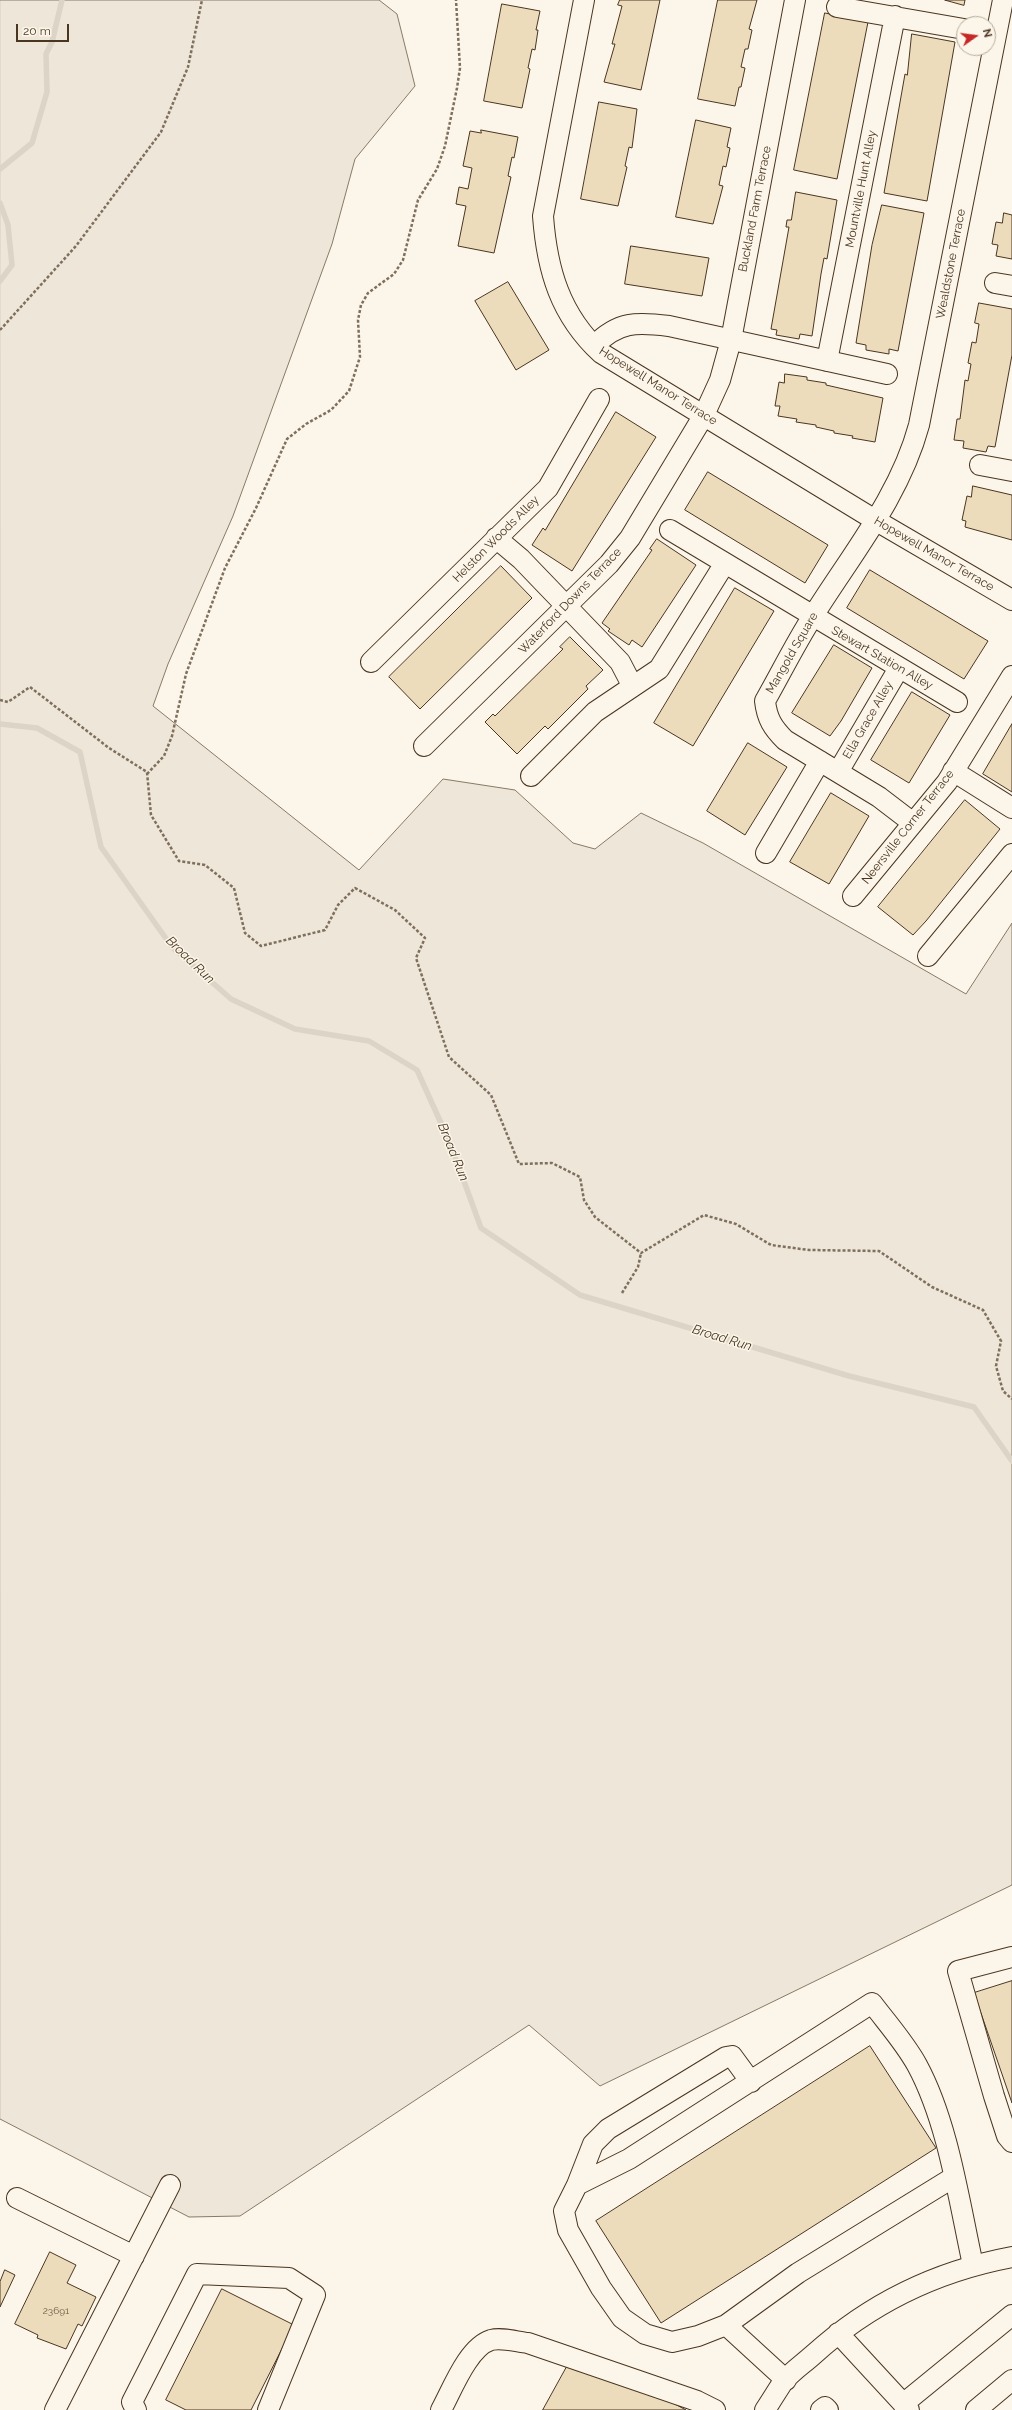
<!DOCTYPE html>
<style>
body{margin:0}
#map{position:relative;width:1012px;height:2410px;overflow:hidden;background:#fbf6e9;font-family:Raleway,sans-serif}
canvas{display:block}
.north{position:absolute;left:956px;top:16px;width:40px;height:40px;box-sizing:border-box;background:#fbf6e9;border:1px solid #b4a999;border-radius:50%;rotate:76deg;font-size:11px;font-weight:700;line-height:16px;text-align:center;color:#4a3520}
.north::after{content:'';display:block;margin:auto;width:14px;height:18px;background:#c62828;clip-path:polygon(50% 0,100% 100%,50% 72%,0 100%)}
.scale{position:absolute;left:16px;top:24px;width:53px;height:18px;box-sizing:border-box;border:2px solid #4a3520;border-top:0;padding-left:5px;font-size:12px;line-height:14px;white-space:nowrap;color:#4a3520;-webkit-text-stroke:3px #fbf6e9;paint-order:stroke}
</style>
<div id="map">
<canvas width="1012" height="2410"></canvas>
<div class="north">N</div>
<div class="scale">20 m</div>
</div>
<script>
const ctx = document.querySelector('canvas').getContext('2d');
ctx.lineJoin = 'round';
function paint(path, color) { ctx.fillStyle = color; ctx.fill(path, 'evenodd'); }
function strokePath(path, color, width, dash) { ctx.strokeStyle = color; ctx.lineWidth = width; ctx.lineCap = dash ? 'butt' : 'round'; ctx.setLineDash(dash || []); ctx.stroke(path); }
function label(font, color, halo, rows, align = 'center') {
  ctx.font = font + ' Raleway,sans-serif'; ctx.lineWidth = 3; ctx.setLineDash([]); ctx.textBaseline = 'middle'; ctx.strokeStyle = halo; ctx.fillStyle = color; for (const [text, x, y, turn = 0] of rows) {
    ctx.save(); ctx.translate(x, y); ctx.rotate((+turn || 0) * Math.PI / 180); ctx.textAlign = isNaN(turn) ? turn : align; if (halo) ctx.strokeText(text, 0, 0); ctx.fillText(text, 0, 0); ctx.restore();
  }
}
const green = new Path2D(`
 M0,0H379L397,14L415,86L355,159L332,244L233,516L168,664L153,706L359,870L443,779L515,790L573,843L595,849L641,813L703,843L966,994L1012,923V1885L600,2086L529,2025L240,2216L189,2217L0,2119Z`);
paint(green, '#ede6d9');
strokePath(green, '#887966', 1);
strokePath(new Path2D(`
 M0,169L32,143L47,92L46,54L52,42L62,0
 M0,203L8,225L12,265L0,281
 M0,724L37,728L80,752L101,847L172,947L231,999L295,1029L369,1041L417,1070L450,1143L481,1228L580,1295L849,1376L974,1407L1012,1461`), '#dcd4c6', 5.5);
const building = new Path2D(`
 M620,0H660L641,90L604,82L615,44H612L622,6L618,5Z
 M718,0H757L749,29L752,30L748,49H745L741,67L745,68L741,87H739L735,106L698,99Z
 M945,0H965L964,5Z
 M502,4L540,11L536,30H538L535,50L532,49L528,68L530,69L522,108L484,101Z
 M825,13L868,22L837,179L794,170Z
 M912,34L955,42L927,201L884,193L905,74L907,75Z
 M599,102L637,109L632,148L629,147L625,166L627,167L618,206L581,199Z
 M696,120L731,128L727,147L730,148L726,167L723,166L719,185L723,186L713,224L676,217Z
 M481,130L518,137L514,158L512,157L508,176L511,177L494,253L458,246L466,206L456,204L459,187L468,189L472,168L463,166L470,131L481,133Z
 M796,192L837,200L827,259L824,258L821,274L812,336L800,334L799,339L776,335L777,330L771,329L789,227H786L787,220H791Z
 M882,205L924,213L898,351L889,349V354L866,350V345L856,343L872,245Z
 M1004,213L1012,215V259L996,256L998,245L992,244L996,222L1002,223Z
 M631,246L709,258L702,296L625,284Z
 M508,282L549,350L516,370L475,301Z
 M979,303L1012,309V355L995,447L988,446L986,452L963,448L964,441L954,440L957,419H960L965,380L968,381L971,364L968,363L972,342L976,343L979,324L975,323Z
 M785,374L807,377V380L826,383V385L883,398L875,442L852,438L853,436L834,433V431L816,427V425L796,422L797,419L778,416L780,406H775L779,382L784,383Z
 M616,412L656,437L572,571L532,545L543,528L545,530Z
 M708,472L828,545L805,583L685,510Z
 M973,486L1012,495V540L965,527L966,521L962,520L967,496L971,497Z
 M657,539L696,565L642,647L632,640L629,645L608,631L610,629L602,623L652,550L650,549Z
 M501,566L532,598L420,709L389,677Z
 M870,570L988,641L964,679L847,608Z
 M735,588L774,611L693,746L654,723Z
 M570,637L603,670L586,686L588,689L548,729L545,726L517,754L485,722L493,714L495,716L563,649L560,647Z
 M834,645L872,668L841,721L830,736L792,713Z
 M912,692L950,715L909,783L871,760Z
 M1012,724V792L983,774Z
 M748,743L787,767L745,835L707,811Z
 M831,793L869,816L829,884L790,862Z
 M965,800L1000,829L926,921L913,935L878,907Z
 M1012,1981V2103L974,1993Z
 M870,2046L936,2148L661,2323L596,2221Z
 M50,2252L76,2265L67,2283L96,2297L82,2326L78,2324L66,2349L37,2338L38,2335L15,2324Z
 M5,2270L15,2275L0,2307V2282Z
 M222,2289L294,2325L251,2410H186L166,2400Z
 M569,2363L645,2388L686,2410H543Z`);
paint(building, '#ecdcbc');
strokePath(building, '#4a3520', 1);
const minor = new Path2D(`
 M584,0L543,216C547,270 560,315 601,353L875,520L1012,600
 M837,7L964,29
 M995,283L1012,286
 M594,346C618,321 637,322 669,326L887,374
 M827,361L895,16
 M980,465L1012,471
 M670,530L957,702
 M496,538L521,559L620,662L632,685
 M371,662L548,488L599,399
 M424,746L609,564L630,538L704,415L720,380L731,340L795,0
 M953,771L1012,808
 M838,772L899,668
 M531,776L595,712L659,669L725,563
 M913,823L879,797L785,740C773,728 767,719 765,701C781,673 795,644 813,616C851,555 900,496 919,425L1003,0
 M766,853L820,761
 M853,896L947,782L1012,676
 M928,956L1012,854
 M1012,1957L958,1971L994,2096L1007,2136L1012,2142
 M954,2177L798,2273L726,2325L698,2336L672,2342L645,2334L622,2318L601,2288L568,2230L564,2211L577,2185L629,2159L872,2003C887,2023 905,2043 917,2065C948,2122 959,2201 973,2265
 M577,2185L593,2144L608,2129L726,2057L732,2056L751,2082
 M17,2198L134,2256
 M726,2325L786,2380
 M838,2333L909,2410
 M903,2404L1012,2315
 M55,2410L170,2185
 M136,2410L132,2402L197,2274L289,2278L315,2295L268,2410
 M441,2410C452,2390 468,2347 491,2340C502,2337 517,2342 528,2343L697,2401L715,2410
 M765,2410C771,2401 777,2391 783,2382C791,2372 803,2364 813,2355C869,2304 937,2271 1012,2257
 M821,2410L825,2407L828,2410
 M976,2410L1012,2380`);
strokePath(minor, '#4a3520', 22);
strokePath(new Path2D(`
 M0,330L76,246L161,132L188,67L202,0
 M0,700L8,702L30,687L109,748L147,772L151,815L179,861L205,865L234,888L245,933L261,946L325,930L338,905L355,888L395,910L425,938L416,958L449,1057L491,1095L519,1164L552,1163L580,1177L584,1200L595,1217L641,1253L704,1215L736,1224L771,1245L809,1250L879,1251L932,1287L983,1310L1001,1341L996,1366L1003,1391L1012,1399
 M147,774L164,756L172,736L186,674L225,568L256,508L287,439L306,424L331,410L349,391L360,357L358,320L361,305L368,293L394,274L403,260L418,200L437,169L445,146L457,88L460,68L456,0
 M622,1293L638,1267L641,1253`), '#7f6f5c', 2.5, [3, 2]);
strokePath(minor, '#fbf6e9', 20);
label('10px', '#725f47', null, [
 ["23691",56,2311]
]);
label('12px', '#4a3520', '#fbf6e9', [
 ["Mountville Hunt Alley",861,189,-79],
 ["Buckland Farm Terrace",755,209,-79],
 ["Wealdstone Terrace",951,264,-79],
 ["Hopewell Manor Terrace",658,386,32],
 ["Helston Woods Alley",496,539,-45],
 ["Hopewell Manor Terrace",934,554,30],
 ["Waterford Downs Terrace",570,601,-46],
 ["Mangold Square",792,653,-60],
 ["Stewart Station Alley",882,658,30],
 ["Ella Grace Alley",868,720,-60],
 ["Neersville Corner Terrace",908,827,-52]
]);
label('italic 13px', '#4a3520', '#fbf6e9', [
 ["Broad Run",190,960,44],
 ["Broad Run",453,1152,68],
 ["Broad Run",722,1338,17]
]);
</script>
